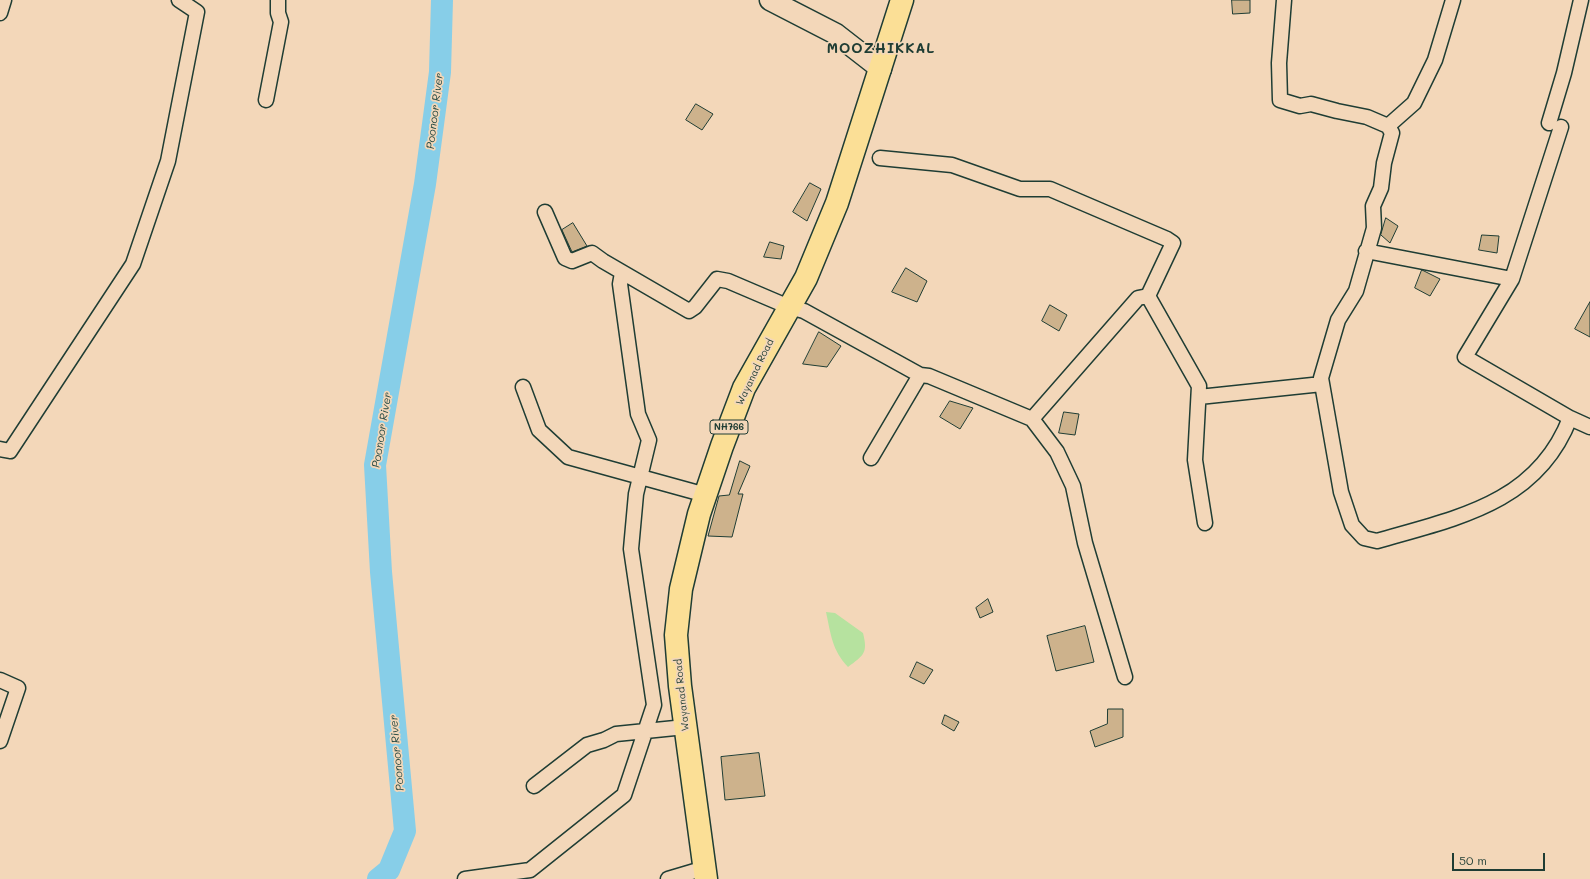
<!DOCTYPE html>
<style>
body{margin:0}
#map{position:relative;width:1590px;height:879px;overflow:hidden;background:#f3d7b9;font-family:Mali,sans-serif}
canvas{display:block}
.scale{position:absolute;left:1452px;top:853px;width:93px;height:18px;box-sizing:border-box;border:2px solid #1f3d34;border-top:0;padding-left:5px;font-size:12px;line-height:14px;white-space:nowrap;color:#1f3d34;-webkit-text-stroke:3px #f3d7b9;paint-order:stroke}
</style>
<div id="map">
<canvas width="1590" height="879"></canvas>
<div class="scale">50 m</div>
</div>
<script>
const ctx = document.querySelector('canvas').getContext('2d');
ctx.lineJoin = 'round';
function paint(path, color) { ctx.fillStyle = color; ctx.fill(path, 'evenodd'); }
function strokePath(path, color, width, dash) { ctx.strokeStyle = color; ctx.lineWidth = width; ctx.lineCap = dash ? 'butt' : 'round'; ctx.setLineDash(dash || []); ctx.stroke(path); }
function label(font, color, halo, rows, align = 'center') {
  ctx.font = font + ' Mali,sans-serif'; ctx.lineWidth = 3.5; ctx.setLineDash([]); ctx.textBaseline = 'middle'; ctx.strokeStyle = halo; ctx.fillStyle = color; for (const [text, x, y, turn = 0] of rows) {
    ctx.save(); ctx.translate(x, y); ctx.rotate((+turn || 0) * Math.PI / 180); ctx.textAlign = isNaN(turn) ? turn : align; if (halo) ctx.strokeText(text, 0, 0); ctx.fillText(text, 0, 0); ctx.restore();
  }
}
paint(new Path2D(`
 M826,612L835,613L863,633C868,653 864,655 848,667C832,650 831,635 826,612Z`), '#b6e29f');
strokePath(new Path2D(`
 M378,879L389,870L405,831L381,572L375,465L425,184L440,72L442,0`), '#87cee8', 22);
const building = new Path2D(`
 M1232,0H1250V13L1233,14Z
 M696,104L713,114L702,130L686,120Z
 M810,183L821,189L807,221L793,212Z
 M1386,218L1398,226L1390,243L1381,235Z
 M573,223L587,246L572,252L562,230Z
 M1482,235L1499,236L1497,253L1479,250Z
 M770,242L784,246L781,259L764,257Z
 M906,268L927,281L917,302L892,292Z
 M1422,270L1440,279L1430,296L1415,288Z
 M1590,302V337L1575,329Z
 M1050,305L1067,315L1059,331L1042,321Z
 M819,332L841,346L827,367L803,364Z
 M950,401L973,408L960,429L940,417Z
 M1064,412L1079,414L1075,435L1059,433Z
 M740,461L750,466L738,494H743L732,537L708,536L719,496L729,495Z
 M988,599L993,612L980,618L976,608Z
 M1085,626L1094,662L1056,671L1047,636Z
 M917,662L933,670L924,684L910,677Z
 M1108,709H1123V737L1095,747L1090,731L1107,724Z
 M945,715L959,722L954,731L942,724Z
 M759,753L765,796L725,800L721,757Z`);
paint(building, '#cdb28c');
strokePath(building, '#1f3d34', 1);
const street = new Path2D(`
 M1284,0L1279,63L1280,100L1300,106L1311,104L1337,111L1367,117L1388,126L1392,133L1384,163L1381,188L1373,206L1374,228L1356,291L1338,320L1321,378L1341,492L1352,525L1364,538L1377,541C1456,518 1537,504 1570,418L1465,357L1512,279
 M0,13L4,0
 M266,100L281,22L278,13V0
 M1549,123L1564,73L1581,0
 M1388,126L1414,103L1435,60L1453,0
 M880,158L952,165L1020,189H1050L1167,239L1173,243L1148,296
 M545,212L565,258L572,261L592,253L603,261L689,311L695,307L717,279L728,281L789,307L804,311L920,375L929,376L1032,419L1057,452L1073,486L1085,543L1125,677
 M1366,251L1512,279L1561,127
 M523,387L539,430L568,457L706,495
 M1199,397L1322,384
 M1570,418L1590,427
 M1032,419L1138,298L1148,296L1199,386L1195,460L1205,523
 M0,449L10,451L133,264L168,161L197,12L179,0
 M871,458L920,375
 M0,680L18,688L0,741
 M534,786L587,745L604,740L616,734L685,727
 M465,879L530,870L624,795L654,705L631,549L636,494L649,440L638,414L620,284L622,273
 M668,879L705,868`);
const secondary = new Path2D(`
 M770,0L836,34L881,69`);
const highway = new Path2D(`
 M706,879L680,686L676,635L681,589L699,514L722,446L744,388L806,278L837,203L902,0`);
strokePath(street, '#1f3d34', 17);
strokePath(secondary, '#1f3d34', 23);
strokePath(highway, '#1f3d34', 25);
strokePath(street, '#f3d7b9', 14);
strokePath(secondary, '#f3d7b9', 20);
strokePath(highway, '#fbdf96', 22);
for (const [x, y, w] of [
 [729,427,38]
]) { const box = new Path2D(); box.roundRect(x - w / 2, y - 7, w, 14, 3); ctx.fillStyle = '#f3d7b9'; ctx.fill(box); strokePath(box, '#1f3d34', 1); }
label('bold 9px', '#1f3d34', null, [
 ["NH766",729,427]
]);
label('10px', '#1f3d34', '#f3d7b9', [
 ["Wayanad Road",755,372,-64],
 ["Wayanad Road",682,695,-96]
]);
label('italic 11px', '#294c46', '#f3d7b9', [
 ["Poonoor River",435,111,-83],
 ["Poonoor River",382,430,-81],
 ["Poonoor River",397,753,-95]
]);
ctx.letterSpacing = '1px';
label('bold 14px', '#1f3d34', '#f3d7b9', [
 ["MOOZHIKKAL",881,49]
]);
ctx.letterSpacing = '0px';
</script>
